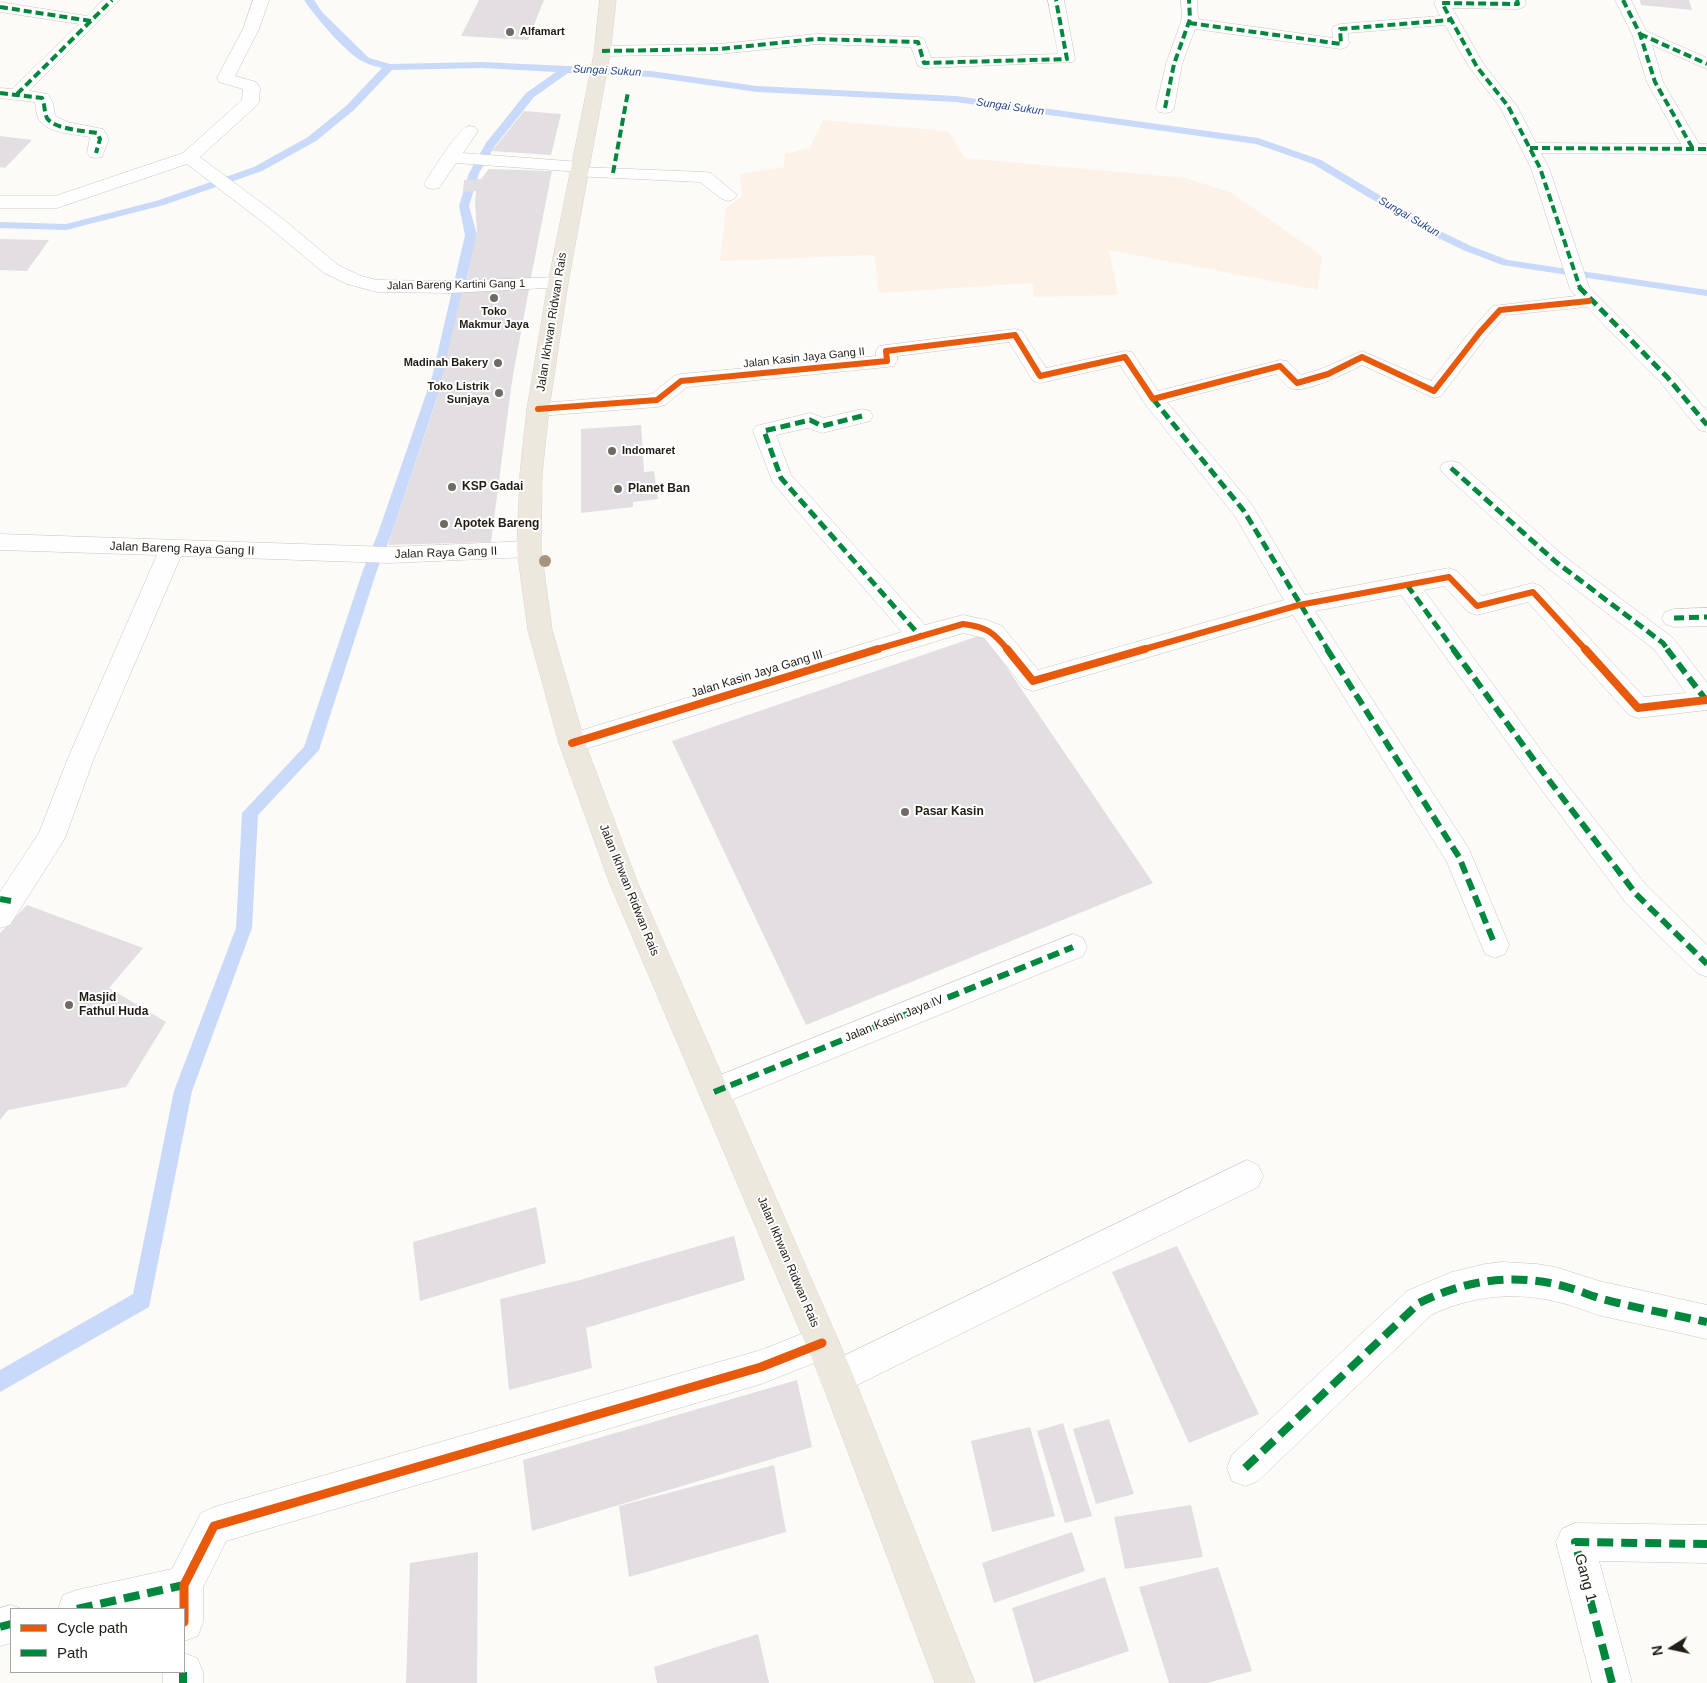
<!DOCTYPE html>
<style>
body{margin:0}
#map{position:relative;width:1707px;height:1683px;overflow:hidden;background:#fdfbf8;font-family:Helvetica,sans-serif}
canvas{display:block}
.legend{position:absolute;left:10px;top:1608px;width:175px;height:65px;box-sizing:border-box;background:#fff;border:1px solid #a7a4a1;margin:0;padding:6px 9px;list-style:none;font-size:15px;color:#231c14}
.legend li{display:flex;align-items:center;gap:10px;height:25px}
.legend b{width:25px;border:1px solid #a7a4a1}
.north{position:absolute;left:1647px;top:1623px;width:50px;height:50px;-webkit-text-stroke:4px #fff;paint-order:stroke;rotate:260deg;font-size:14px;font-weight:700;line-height:20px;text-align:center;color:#231c14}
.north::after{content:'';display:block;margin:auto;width:18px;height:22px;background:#231c14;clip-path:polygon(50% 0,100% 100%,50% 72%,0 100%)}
</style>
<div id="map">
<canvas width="1707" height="1683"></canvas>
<ul class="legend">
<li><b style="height:6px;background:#e8590c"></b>Cycle path</li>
<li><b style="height:6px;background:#00873e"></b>Path</li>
</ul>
<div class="north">N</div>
</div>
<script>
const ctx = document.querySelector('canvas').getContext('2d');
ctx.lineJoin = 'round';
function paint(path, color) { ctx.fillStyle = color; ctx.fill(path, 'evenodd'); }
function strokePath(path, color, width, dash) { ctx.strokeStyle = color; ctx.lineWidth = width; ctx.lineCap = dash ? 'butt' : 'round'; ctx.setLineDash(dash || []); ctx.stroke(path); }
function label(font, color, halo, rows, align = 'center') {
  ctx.font = font + ' Helvetica,sans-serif'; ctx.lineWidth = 4; ctx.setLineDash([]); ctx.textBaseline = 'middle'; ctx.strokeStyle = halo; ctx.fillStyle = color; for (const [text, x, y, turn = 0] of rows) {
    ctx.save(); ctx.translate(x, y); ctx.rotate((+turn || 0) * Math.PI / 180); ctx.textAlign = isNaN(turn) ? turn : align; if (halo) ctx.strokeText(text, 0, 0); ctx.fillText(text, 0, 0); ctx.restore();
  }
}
paint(new Path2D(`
 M823,120L948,131L965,158L1186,178L1232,193L1322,256L1318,290L1109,250L1118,295L1035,297L1032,283L879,293L874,255L720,261L726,208L742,196L740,174L784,167L785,154L810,148Z`), '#fdf2e8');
paint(new Path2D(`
 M304,0H314L322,12L369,58L390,64L482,62L567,66L651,71L757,86L956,96L1258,138L1321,160L1436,229L1471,246L1508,260L1707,290V296L1502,265L1463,250L1428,233L1313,164L1256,144L956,102L757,92L651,77L568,73L534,97L495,146L479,173L469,206L477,235L444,377L392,533L377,570L319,750L258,815L252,928L192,1091L149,1307L0,1392V1370L133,1294L174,1091L236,928L242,813L304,747L363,570L378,533L432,377L465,235L459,206L469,173L486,143L526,93L556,72L482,68L392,70L354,110L316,141L262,171L164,205L66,230L0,228V222L66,224L156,201L254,167L308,137L346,106L382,68C376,66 369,65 364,62C346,54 315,16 304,0Z`), '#c9d9f9');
paint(new Path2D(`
 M479,0H544L528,40L461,36Z
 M1640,0H1689L1692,10L1641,5Z
 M524,111L561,114L551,155L492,151Z
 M0,136L32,140L5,168L0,167Z
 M489,169L552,171L530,282L466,284L477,231L475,204L476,191L463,192L464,180L481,179Z
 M0,239L49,240L27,271L0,270Z
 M529,289L512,381L491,542L388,545L436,402L462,291Z
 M641,425L644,472L654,471L658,499L633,502V507L581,513V429Z
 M984,634L1153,883L806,1025L672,741Z
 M27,905L143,948L109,988L166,1022L126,1087L8,1110L0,1120V933Z
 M536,1207L546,1263L420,1301L413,1242Z
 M734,1236L745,1280L586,1328L592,1368L509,1390L500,1299L580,1280Z
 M1177,1246L1259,1414L1189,1443L1112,1272Z
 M797,1380L812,1447L532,1531L523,1460Z
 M1109,1419L1134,1494L1096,1504L1073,1429Z
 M1063,1423L1092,1516L1065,1523L1037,1431Z
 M1030,1427L1055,1516L992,1532L971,1441Z
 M774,1465L786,1532L629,1577L619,1506Z
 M1191,1505L1203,1557L1125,1569L1114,1517Z
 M1072,1532L1085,1571L994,1603L982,1563Z
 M478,1552L477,1683H406L410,1563Z
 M1218,1567L1252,1671L1207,1683H1169L1139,1587Z
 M1105,1577L1129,1651L1034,1683L1012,1608Z
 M758,1634L769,1683H657L654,1667Z`), '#e3dee1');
const service = new Path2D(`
 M469,126L475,127L478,131L463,153L580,162L586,163L589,167L586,171L580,172L456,163L439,188L433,189L427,188L424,184C432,172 457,129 469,126Z
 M1247,1160L1258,1165L1263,1176L1258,1187L849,1389L837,1395L825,1389L819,1377L825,1365Z`);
const minor = new Path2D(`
 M103,0H120L29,91L48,94L53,103L55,116L67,122L103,129L109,139L102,157L96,158L90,157L87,153L90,137C75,134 46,134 38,118C36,113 36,107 35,102L0,98V88L12,89L79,24L0,12V2L87,16Z
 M253,0H269L259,29L235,76L256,82L260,88L259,102L256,106L200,157L283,219L338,265L361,276L377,280L451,281L558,277L565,279L568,283L565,287L451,293L377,292L347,284L324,273L269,227L187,164L57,208H0V196H55L183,153L242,100L243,89L219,82L217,78L243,29Z
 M1048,0H1064L1075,59L1073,62L924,68L918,66L911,47L816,44L720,54L602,56L596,54L594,51L596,48L602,46L720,44L816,34L918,37L924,39L931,58L1058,54Z
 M1181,0H1197L1198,19L1333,38L1332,29L1334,26L1340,24L1440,16L1434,3L1436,0H1525L1526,4L1524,7L1518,9L1452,8L1484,65L1517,106L1536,143L1681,144L1647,82L1632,34L1615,0H1631L1646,31L1707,58V69L1652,45L1663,82L1699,144H1707V154L1541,153L1549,168L1589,287L1675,373L1707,411V432L1699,430L1661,383L1587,307L1506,315L1487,336L1441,396L1434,398L1362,365C1349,372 1303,395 1290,388C1285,385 1280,378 1276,374L1167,402L1252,505L1305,595L1449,568L1457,571L1482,596L1533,583L1541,586L1644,697L1686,693L1654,649L1548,568L1443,473L1440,468L1443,463L1451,461L1459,463L1564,556L1672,637L1707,683V710L1638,718L1629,715L1528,602L1477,615L1468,612L1444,586L1424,590L1551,764L1646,885L1707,945V977L1697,973L1626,903L1533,778L1401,595L1315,611L1469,849L1509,945L1505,954L1495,958L1485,954L1447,862L1293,615L1033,691L1024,688L984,638L963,633L572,753L563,750L559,743L563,736L902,632L773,483L753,431L756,426L810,413L824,418L862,409L870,411L873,416L870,421L822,433L808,428L776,435L791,475L925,625L963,615L987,620L1002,626L1038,670L1284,600L1235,516L1145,404L1120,365L1040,383L1033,381L1009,342L897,356V361L894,366L887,367L687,387L665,405L657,407L538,416L530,414L527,409L530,404L652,394L674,376L681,374L876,356V351L879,346L886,345L1015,329L1022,331L1046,368L1125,351L1132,352L1158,391L1280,360L1287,361L1301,375L1321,369L1362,351L1431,381L1473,328L1493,306L1576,296L1570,289L1531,168L1500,107L1469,67L1445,25L1348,33L1349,44L1347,47L1341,49L1195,29L1182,64L1174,108L1171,112L1165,113L1159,112L1156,108L1166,64L1182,19Z
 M579,167L705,172L711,173L737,195L734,199L728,201L722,199L700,182L573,176L570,172L573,168Z
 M0,534L390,547L529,541L537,543L541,549L537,555L529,557L390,563L181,556L94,758L65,838L10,925L0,928V892L39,833L68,758L157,555L0,550Z
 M1707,608V626L1674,627L1665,624L1662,618L1665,612L1674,609Z
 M1073,934L1083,938L1087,947L1083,956L714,1107L703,1102L698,1092L703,1082Z
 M1502,1262L1537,1264L1555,1267L1599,1281L1707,1305V1339C1672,1331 1637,1324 1602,1316C1588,1312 1575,1306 1562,1303C1518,1291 1472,1295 1431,1315L1258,1481L1245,1486L1232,1481L1227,1468L1232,1455L1407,1291L1452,1272L1485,1264Z
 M822,1326L834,1331L839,1343L834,1355L761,1384L226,1541L203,1587V1622L198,1636L184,1641V1609H58L63,1595L77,1590L172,1569L201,1513L214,1507L761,1350Z
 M1575,1523L1707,1525V1563L1599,1561L1632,1683H1592L1556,1542L1562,1529Z
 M11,1605L22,1609H11V1643L0,1646V1608Z
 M184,1653L197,1658L203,1672V1683H163V1672H184Z`);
const primary = new Path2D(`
 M600,0H616L610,54L568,283L549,409L542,474L541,549L552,630L585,743L638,884L849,1365L975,1683H935L821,1380L610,884L559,743L528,630L517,549L520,474L527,409L548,283L594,54Z`);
strokePath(service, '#c9c5bf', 1);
strokePath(minor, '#c9c5bf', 1);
strokePath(primary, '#d7d4d2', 1);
paint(service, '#fffefe');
paint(minor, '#fffefe');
paint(primary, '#ece8de');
strokePath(new Path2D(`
 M1517,0L1518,4L1442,3L1477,67L1508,106L1540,168L1580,288
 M1623,0L1640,34L1655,82L1693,149
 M0,7L91,21
 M1189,23L1341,44L1340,29L1450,20
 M1640,34L1707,64
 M602,51L720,49L816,39L918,42L924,63L1067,59L1056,0
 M0,93L42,98C45,104 44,112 47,118C53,129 85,131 97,133L100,139L96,153
 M17,94L112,0
 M1165,108L1174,64L1190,19L1189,0
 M1530,148L1707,149
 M613,173L628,92`), '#00873e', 4, [8, 4]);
strokePath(new Path2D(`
 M1579,287L1668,378L1707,425
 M1153,399L1244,511L1328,650
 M862,416L822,426L810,420L764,431L781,478L920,636
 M1451,468L1556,562L1663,643L1668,650
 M1407,585L1454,650
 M1674,618L1707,617`), '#00873e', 5, [10, 5]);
strokePath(new Path2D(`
 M1327,649L1459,857L1495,945
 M1453,649L1542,771L1636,894L1707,964
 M1667,649L1706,700
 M0,899L11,901
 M714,1092L1073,947`), '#00873e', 6, [12, 6]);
strokePath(new Path2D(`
 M1245,1468L1419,1303C1464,1281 1510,1273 1559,1285C1573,1288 1586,1294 1599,1298C1635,1308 1671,1314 1707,1322
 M77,1609L184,1585
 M0,1627L11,1624
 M183,1672V1683
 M1612,1683L1575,1542L1707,1544`), '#00873e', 8, [16, 8]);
strokePath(new Path2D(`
 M538,409L657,400L681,381L887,361L886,351L1015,335L1040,376L1125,357L1153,399L1280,366L1297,383L1328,374L1362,357L1434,391L1480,332L1500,310L1589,301
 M874,650L963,624C987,627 993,632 1008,650
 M1141,650L1299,605L1449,577L1477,606L1533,592L1586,650`), '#e8590c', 6);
strokePath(new Path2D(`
 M1007,649L1033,681L1145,649
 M1585,649L1638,708L1707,700
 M572,743L878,649`), '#e8590c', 8);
strokePath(new Path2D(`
 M184,1622V1585L214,1526L761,1367L822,1343`), '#e8590c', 9);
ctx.fillStyle = '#a8947e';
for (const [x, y] of [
 [545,561]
]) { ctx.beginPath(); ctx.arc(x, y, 6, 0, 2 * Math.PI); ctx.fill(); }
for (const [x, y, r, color] of [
 [510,32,5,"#6f6a64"],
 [494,298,5,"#6f6a64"],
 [498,363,5,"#6f6a64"],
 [499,393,5,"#6f6a64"],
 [612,451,5,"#6f6a64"],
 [452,487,5,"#6f6a64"],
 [618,489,5,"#6f6a64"],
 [444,524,5,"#6f6a64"],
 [905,812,5,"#6f6a64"],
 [69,1005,5,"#6f6a64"]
]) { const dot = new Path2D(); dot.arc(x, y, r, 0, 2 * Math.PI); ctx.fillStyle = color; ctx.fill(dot); strokePath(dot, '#fff', 2); }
label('bold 11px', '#231c14', '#fff', [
 ["Alfamart",520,32],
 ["Toko",494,312,"center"],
 ["Makmur Jaya",494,325,"center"],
 ["Madinah Bakery",488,363,"right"],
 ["Toko Listrik",489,387,"right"],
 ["Sunjaya",489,400,"right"],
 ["Indomaret",622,451]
], 'left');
label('italic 11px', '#29478b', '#fff', [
 ["Sungai Sukun",607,71,3],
 ["Sungai Sukun",1010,107,8],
 ["Sungai Sukun",1409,217,30]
]);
label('11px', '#231c14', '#fff', [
 ["Jalan Bareng Kartini Gang 1",456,285,-1],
 ["Jalan Kasin Jaya Gang II",804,358,-6]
]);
label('12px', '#231c14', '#fff', [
 ["Jalan Ikhwan Ridwan Rais",552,322,-81],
 ["Jalan Bareng Raya Gang II",182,549,2],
 ["Jalan Raya Gang II",446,553,-2],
 ["Jalan Kasin Jaya Gang III",757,674,-17],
 ["Jalan Ikhwan Ridwan Rais",629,890,68],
 ["Jalan Kasin Jaya IV",894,1019,-22],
 ["Jalan Ikhwan Ridwan Rais",788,1262,67]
]);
label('bold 12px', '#231c14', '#fff', [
 ["KSP Gadai",462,487],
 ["Planet Ban",628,489],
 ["Apotek Bareng",454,524],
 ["Pasar Kasin",915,812],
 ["Masjid",79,998],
 ["Fathul Huda",79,1012]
], 'left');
label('15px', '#231c14', '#fff', [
 ["Gang 1",1585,1578,75]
]);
</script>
